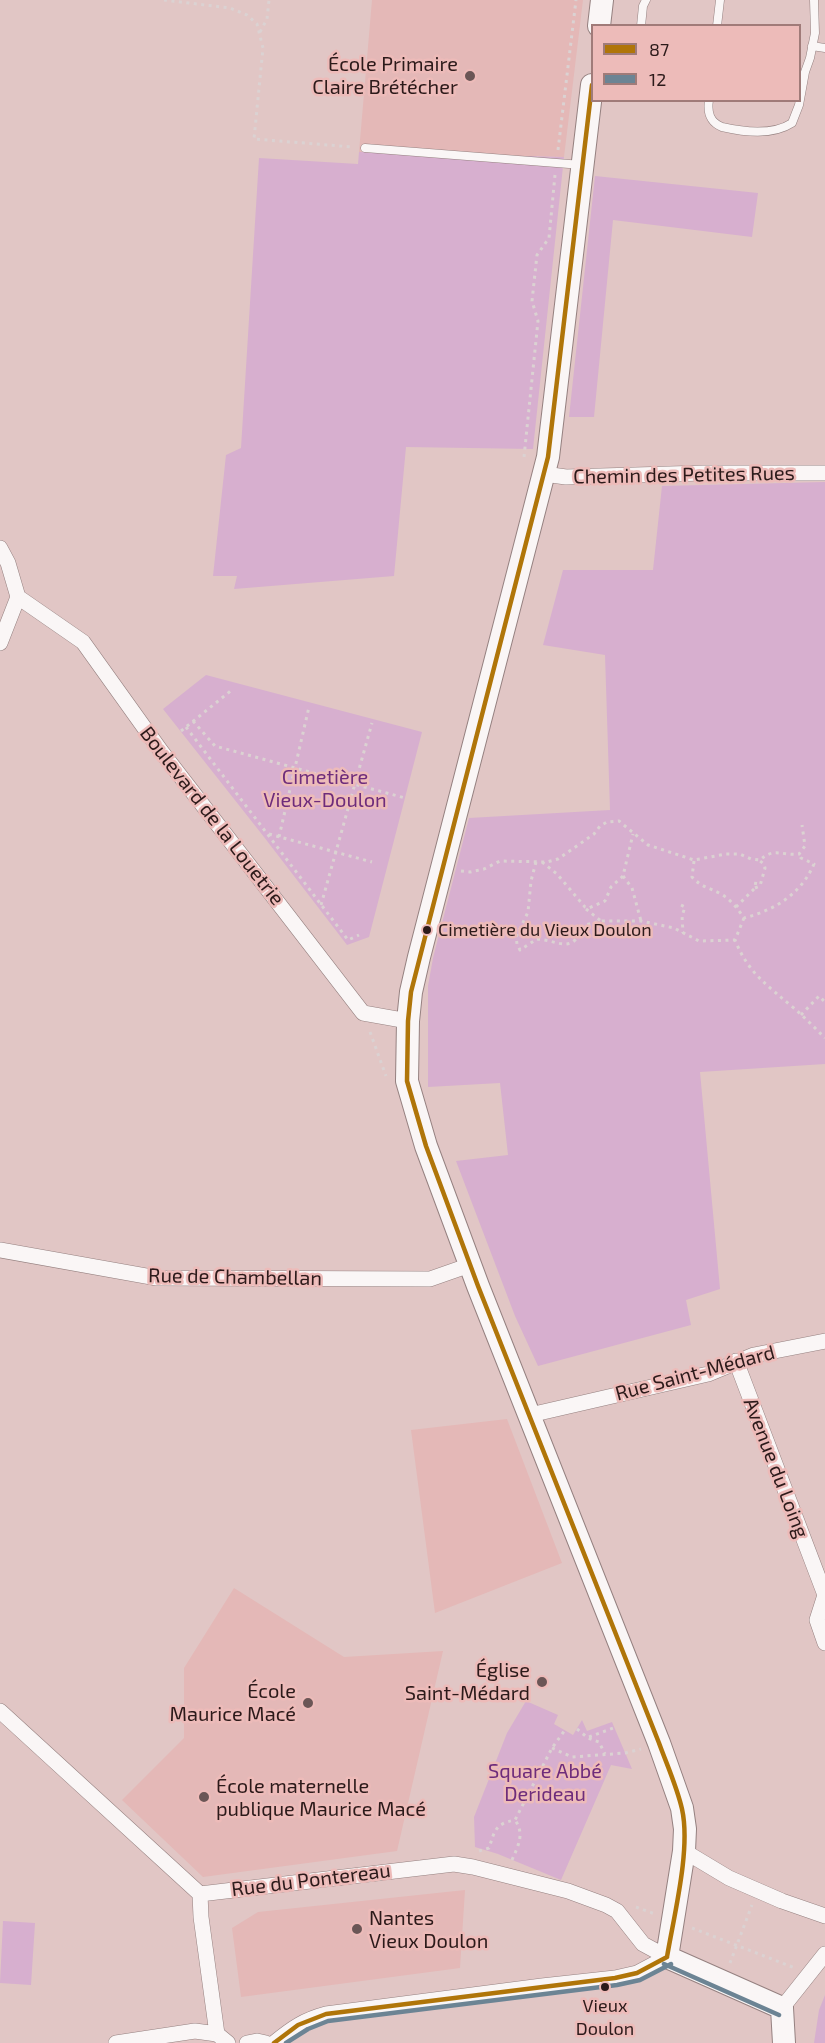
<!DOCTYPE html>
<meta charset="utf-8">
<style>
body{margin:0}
#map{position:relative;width:825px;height:2043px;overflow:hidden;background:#e1c6c5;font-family:"Exo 2",sans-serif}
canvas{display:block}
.legend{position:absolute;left:591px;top:24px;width:210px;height:78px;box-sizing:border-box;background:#edbbb9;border:2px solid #a07b79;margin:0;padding:8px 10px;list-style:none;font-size:18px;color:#2c1a1a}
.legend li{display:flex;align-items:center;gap:12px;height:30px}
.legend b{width:30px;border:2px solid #a07b79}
</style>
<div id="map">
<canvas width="825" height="2043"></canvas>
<ul class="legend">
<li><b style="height:8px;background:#b07509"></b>87</li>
<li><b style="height:8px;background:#6c8494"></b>12</li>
</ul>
</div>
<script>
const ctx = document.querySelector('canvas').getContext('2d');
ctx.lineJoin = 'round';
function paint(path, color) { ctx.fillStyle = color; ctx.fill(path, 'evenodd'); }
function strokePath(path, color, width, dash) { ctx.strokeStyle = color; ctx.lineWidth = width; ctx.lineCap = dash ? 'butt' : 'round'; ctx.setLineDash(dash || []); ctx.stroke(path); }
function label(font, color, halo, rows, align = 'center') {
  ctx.font = font + ' "Exo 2",sans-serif'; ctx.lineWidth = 5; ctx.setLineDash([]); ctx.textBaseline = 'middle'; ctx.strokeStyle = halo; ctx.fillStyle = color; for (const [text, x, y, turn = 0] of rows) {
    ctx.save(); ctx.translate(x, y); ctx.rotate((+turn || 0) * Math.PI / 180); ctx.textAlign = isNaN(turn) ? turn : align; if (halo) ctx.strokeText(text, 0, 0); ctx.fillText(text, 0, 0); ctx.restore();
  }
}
paint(new Path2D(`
 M372,0H583L564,157L359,152Z
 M507,1419L562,1563L435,1613L411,1430Z
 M234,1588L344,1657L443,1651L397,1851L203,1877L122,1800L184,1738V1668Z
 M465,1890L460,1968L241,1997L232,1928L258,1912Z`), '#e4b8b7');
paint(new Path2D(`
 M359,152L564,157L533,449L406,447L394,576L234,589L237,576H213L226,455L241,448L259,158L358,164Z
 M595,176L758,193L752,237L613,220L594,417H569Z
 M825,482V1064L700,1072L720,1289L686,1300L691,1325L538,1366L515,1316L456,1161L508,1155L500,1083L428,1087V986L433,958L469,818L610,810L605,655L543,645L563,570H653L662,486Z
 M206,675L422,732L369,937L347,945L264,837L163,709Z
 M526,1701L558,1715L554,1724L573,1735L582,1720L587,1731L612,1722L632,1769L611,1765L561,1880L498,1854L475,1847L474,1817L507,1733Z
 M3,1921L35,1923L31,1985L0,1983Z
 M825,1995V2043H814L819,2010Z`), '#d7afcf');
const lane = new Path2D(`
 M641,26L643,6L646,0
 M717,26L720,0
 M812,46L825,48
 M709,100C707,113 710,122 722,127C744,132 772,136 792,123L799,105L805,72L810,58L815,33L814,0
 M365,148L582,165`);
const street = new Path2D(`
 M544,474L566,477L704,473H825
 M0,548L8,563L18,597
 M18,597L83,642L161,751L363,1013L408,1021
 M0,643L18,597
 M0,1250L157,1278L430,1279L470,1265
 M736,1361L825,1595L817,1620L825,1643
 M530,1415L708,1374L754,1355L825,1341
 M0,1711L200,1894
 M684,1851L729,1878L782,1901L825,1916
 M200,1894L454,1864L473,1867L568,1891L606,1905L617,1911L643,1944L667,1957
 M200,1894L201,1917L217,2034
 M782,2008L825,1954
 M116,2043L195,2031L217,2034L228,2043
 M247,2043L257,2041L266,2043
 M274,2043C292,2028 304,2020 326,2014L542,1986L615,1978L637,1973L667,1957`);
const secondary = new Path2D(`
 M599,26L602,0
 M592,85L548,457L419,957L411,992L408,1021L407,1081L426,1146L478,1286L659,1743L682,1808L685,1829L684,1851L667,1957L782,2008L784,2043`);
strokePath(lane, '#958180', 9);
strokePath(street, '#958180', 16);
strokePath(secondary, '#958180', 24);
strokePath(new Path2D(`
 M164,0L230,8L247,15L257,24L263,48L254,139L353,147
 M260,32L267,19L269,0
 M558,150L576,0
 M524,457L538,321L532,301L537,255L549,238L555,175
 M193,721L215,746L405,798
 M186,727L348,940L359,935
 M181,731L233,689
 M269,834L372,862
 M279,837L309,707
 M694,861L692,877C701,887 710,888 721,894C731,900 738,909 744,918C775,910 801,894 814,864L801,858L799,854
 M536,862L531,881L528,912L516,937L517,944L520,950L537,939C561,941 571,955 585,925L602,921H641L674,928L699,941L735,940
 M542,862L557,874L585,907L589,908L605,901L611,887L623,876L633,834
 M461,871L470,872L484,869L500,861L547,862L558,859L594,834L600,826L607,822L619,821L648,845L694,860L726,854H740L751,859L760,860C774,847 782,856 799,854L805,846L802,825
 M623,876L632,888L641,921
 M755,888L760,886L765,868L764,864L760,861
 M321,905L372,723
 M681,905L685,907L682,916L683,933
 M736,907L755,888L756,880
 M586,909L601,921
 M744,918L735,940C748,973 768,986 795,1009C805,1018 815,1028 825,1038
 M801,1015L819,996L825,1002
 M370,1032L386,1076
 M577,1729L588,1738L599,1742L605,1754
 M589,1737L616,1727
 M552,1748L572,1757L625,1753L641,1749
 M479,1851L489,1848C495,1830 495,1824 515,1820L552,1748L565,1730
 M512,1860C518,1846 525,1834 515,1820
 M636,1907L655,1914
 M692,1928L795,1968
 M730,1963L752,1905`), '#dbd2d2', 3, [3, 4.5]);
strokePath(lane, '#faf6f6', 8);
strokePath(street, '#faf6f6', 15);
strokePath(secondary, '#faf6f6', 22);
strokePath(new Path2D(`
 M592,85L548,457L411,992L408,1021L407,1081L426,1146L478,1286L659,1743C667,1765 677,1787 682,1809C691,1849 674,1915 667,1957
 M274,2043L298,2025L326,2014L615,1978L637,1973L667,1957`), '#b07509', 4.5);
strokePath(new Path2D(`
 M664,1964L779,2015
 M286,2043L308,2029L328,2021L617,1985L640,1980L671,1964`), '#6c8494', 4.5);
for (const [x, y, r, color] of [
 [470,76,6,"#6b5656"],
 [427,930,5,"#2c1a1a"],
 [542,1682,6,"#6b5656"],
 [308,1703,6,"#6b5656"],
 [204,1797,6,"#6b5656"],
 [357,1929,6,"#6b5656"],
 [605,1987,5,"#2c1a1a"]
]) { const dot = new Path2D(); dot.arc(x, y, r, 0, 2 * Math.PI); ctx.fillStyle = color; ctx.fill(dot); strokePath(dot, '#edbbb9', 2); }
label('18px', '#2c1a1a', '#edbbb9', [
 ["Cimetière du Vieux Doulon",438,930],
 ["Vieux",605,2006,"center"],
 ["Doulon",605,2029,"center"]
], 'left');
label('20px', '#2c1a1a', '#edbbb9', [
 ["École Primaire",458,64],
 ["Claire Brétécher",458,87],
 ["Église",530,1670],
 ["Saint-Médard",530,1693],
 ["École",296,1691],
 ["Maurice Macé",296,1714],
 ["École maternelle",216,1786,"left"],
 ["publique Maurice Macé",216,1809,"left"],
 ["Nantes",369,1918,"left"],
 ["Vieux Doulon",369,1941,"left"]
], 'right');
label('20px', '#2c1a1a', '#edbbb9', [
 ["Chemin des Petites Rues",684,475,-1],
 ["Boulevard de la Louetrie",212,816,52],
 ["Rue de Chambellan",235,1277,1],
 ["Rue Saint-Médard",695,1373,-15],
 ["Avenue du Loing",776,1468,69],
 ["Rue du Pontereau",311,1880,-7]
]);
label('20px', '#6e2c7b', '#edbbb9', [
 ["Cimetière",325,777],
 ["Vieux-Doulon",325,800],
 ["Square Abbé",545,1771],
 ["Derideau",545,1794]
]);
</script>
